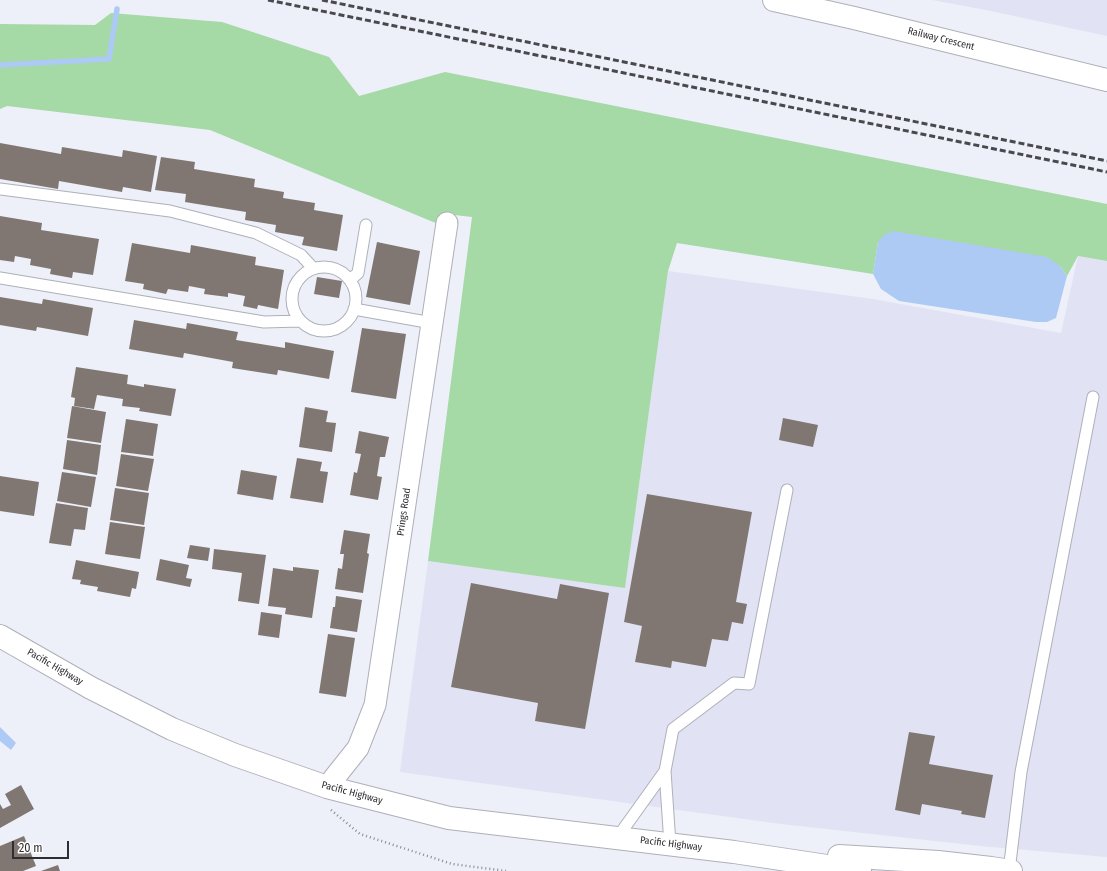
<!DOCTYPE html>
<style>
body{margin:0}
#map{position:relative;width:1107px;height:871px;overflow:hidden;background:#edeff9;font-family:"Fira Sans Condensed",sans-serif}
canvas{display:block}
.scale{position:absolute;left:12px;top:841px;width:57px;height:18px;box-sizing:border-box;border:2px solid #2e2e32;border-top:0;padding-left:5px;font-size:12px;line-height:14px;white-space:nowrap;color:#2e2e32;-webkit-text-stroke:3px #fff;paint-order:stroke}
</style>
<div id="map">
<canvas width="1107" height="871"></canvas>
<div class="scale">20 m</div>
</div>
<script>
const ctx = document.querySelector('canvas').getContext('2d');
ctx.lineJoin = 'round';
function paint(path, color) { ctx.fillStyle = color; ctx.fill(path, 'evenodd'); }
function strokePath(path, color, width, dash) { ctx.strokeStyle = color; ctx.lineWidth = width; ctx.lineCap = dash ? 'butt' : 'round'; ctx.setLineDash(dash || []); ctx.stroke(path); }
function label(font, color, halo, rows, align = 'center') {
  ctx.font = font + ' "Fira Sans Condensed",sans-serif'; ctx.lineWidth = 3.5; ctx.setLineDash([]); ctx.textBaseline = 'middle'; ctx.strokeStyle = halo; ctx.fillStyle = color; for (const [text, x, y, turn = 0] of rows) {
    ctx.save(); ctx.translate(x, y); ctx.rotate((+turn || 0) * Math.PI / 180); ctx.textAlign = isNaN(turn) ? turn : align; if (halo) ctx.strokeText(text, 0, 0); ctx.fillText(text, 0, 0); ctx.restore();
  }
}
paint(new Path2D(`
 M932,0H1107V36L986,10Z
 M1078,256L1107,261V857L980,846L781,824L400,772L428,561L625,587L668,271L873,299L1061,333Z`), '#e1e3f4');
paint(new Path2D(`
 M111,13L222,22L329,57L359,96L445,72L1107,204V261L1078,256L1067,276L1060,266L878,242L873,274L677,243L668,271L625,588L428,561L472,217L446,214L443,226L210,130L7,106L0,109V24L95,25Z`), '#a5d9a5');
paint(new Path2D(`
 M893,231L1047,257L1060,266L1067,276L1056,318L1047,322H1036L899,301L881,289L873,274L878,242L884,235Z
 M0,727L16,743L11,750L0,741Z`), '#adcaf4');
strokePath(new Path2D(`
 M0,65L109,59L117,9`), '#adcaf4', 5.5);
paint(new Path2D(`
 M0,143L61,154L62,147L122,157L123,150L157,156L151,192L123,187L122,192L59,181L58,189L0,179Z
 M161,157L195,162L194,169L255,179L254,187L284,192L283,198L315,203L314,210L343,215L337,251L302,245L304,237L275,232L276,225L245,220L246,212L185,202L186,194L155,190Z
 M0,216L42,223L41,230L99,239L93,275L73,272L72,278L50,274L51,269L30,265L31,259L15,256L14,262L0,260Z
 M377,242L420,251L410,305L366,297Z
 M132,243L190,253L191,245L256,257L255,265L284,270L278,309L258,305L257,309L243,306L245,296L228,293V297L204,294L205,289L189,286L188,292L168,289L166,294L143,289L144,284L125,281Z
 M317,277L342,281L339,298L314,294Z
 M0,297L42,304L43,299L93,308L88,336L37,327L36,331L0,325Z
 M134,320L186,329L187,323L238,332L236,340L285,348V342L334,351L329,379L278,370L277,375L232,368L233,362L184,353L183,358L129,349Z
 M362,328L406,334L396,399L351,392Z
 M76,367L128,375L127,384L144,387V384L176,389L171,416L139,411L140,408L122,406L123,399L97,395L94,409L74,406L75,398L71,397Z
 M72,406L106,412L101,443L67,438Z
 M305,407L328,411L326,422L336,423L332,452L299,447Z
 M783,418L818,425L813,447L779,440Z
 M126,419L158,424L153,456L121,452Z
 M359,431L389,437L385,457H380L377,476L382,477L378,500L350,495L354,472L357,473L361,454L355,453Z
 M67,440L101,445L97,475L63,469Z
 M121,454L154,459L148,491L116,486Z
 M297,458L322,462L320,471L328,472L323,503L290,498Z
 M241,470L277,476L273,500L237,494Z
 M62,472L96,477L91,507L57,501Z
 M0,476L39,482L34,516L0,511Z
 M115,488L149,493L144,525L110,520Z
 M647,494L752,512L736,602L747,604L743,624L732,622L728,641L712,639L706,667L672,661L671,668L635,662L642,626L624,622Z
 M56,503L88,508L85,530L74,529L71,546L49,543Z
 M110,522L145,527L140,559L105,554Z
 M344,530L370,534L367,553L369,554L363,593L335,589L338,568L342,569L344,554H340Z
 M190,545L210,548L208,561L187,558Z
 M214,549L266,555L259,604L238,601L242,573L212,569Z
 M160,559L189,565L186,578L192,579L190,587L156,580Z
 M76,560L139,572L136,589L132,588L130,597L97,591L98,587L80,584L81,580L72,579Z
 M293,567L319,570L312,618L285,614L286,608L268,606L273,568L293,571Z
 M471,583L557,599L560,584L609,593L585,729L535,721L538,703L451,687Z
 M336,596L362,600L357,632L330,628L333,607H335Z
 M261,612L282,615L279,638L258,635Z
 M328,634L355,638L346,697L319,693Z
 M909,732L935,736L929,764L993,775L985,818L961,814L962,811L922,804L920,815L895,810Z
 M21,785L34,809L0,828V804L3,809L11,805L5,794Z
 M24,836L36,866L23,871H0V846Z
 M58,865L60,871H41Z`), '#807772');
const lane = new Path2D(`
 M0,189L170,211L256,233L301,255L313,268
 M292 299a32 32 0 1 1 64 0a32 32 0 1 1-64 0Z
 M0,278L264,322L300,321
 M350,280L358,273L366,225
 M354,309L432,323
 M665,771L670,844
 M617,838L665,771L673,729L734,683L749,684L787,490
 M1009,871L1021,772L1093,397`);
const street = new Path2D(`
 M327,787L358,748L375,705L447,223`);
const secondary = new Path2D(`
 M774,0L854,18L1107,80`);
const primary = new Path2D(`
 M0,636L91,688L172,729L235,755L327,787L449,818L734,852L860,871
 M839,856L938,862L991,868L1011,871`);
strokePath(lane, '#aeb0b9', 13);
strokePath(street, '#aeb0b9', 23);
strokePath(secondary, '#aeb0b9', 24);
strokePath(primary, '#aeb0b9', 24);
strokePath(new Path2D(`
 M331,810L360,834L452,864L506,871`), '#898a91', 2.5, [1, 3]);
strokePath(lane, '#fff', 11);
strokePath(street, '#fff', 21);
strokePath(secondary, '#fff', 22);
strokePath(primary, '#fff', 22);
strokePath(new Path2D(`
 M268,0L1107,172
 M322,0L1107,161`), '#48484d', 3, [6, 3]);
label('10px', '#2e2e32', '#fff', [
 ["Railway Crescent",941,39,14],
 ["Prings Road",404,512,-82],
 ["Pacific Highway",55,667,30],
 ["Pacific Highway",352,793,15],
 ["Pacific Highway",671,844,7]
]);
</script>
